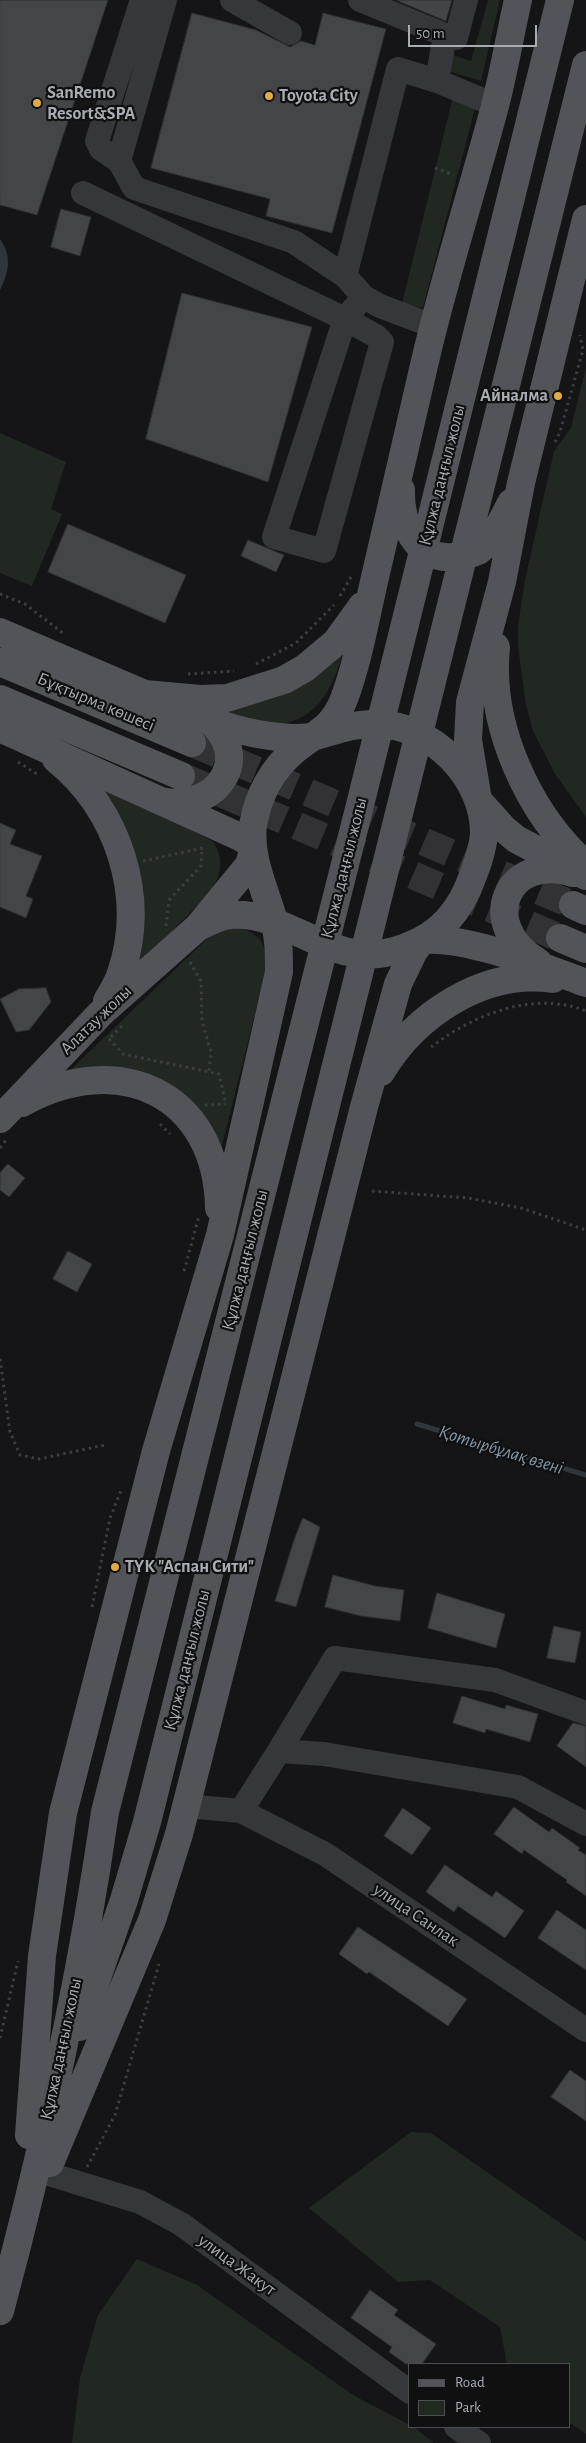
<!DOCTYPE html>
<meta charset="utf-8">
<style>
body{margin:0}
#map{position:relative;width:586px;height:2443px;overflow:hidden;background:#151416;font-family:"Alegreya Sans",sans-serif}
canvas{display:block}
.legend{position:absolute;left:408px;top:2363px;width:162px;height:65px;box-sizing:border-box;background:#101011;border:1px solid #4d4e53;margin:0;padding:6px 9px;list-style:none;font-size:15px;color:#a8acb5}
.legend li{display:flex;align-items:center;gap:10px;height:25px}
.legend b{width:25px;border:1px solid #4d4e53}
.scale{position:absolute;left:408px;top:25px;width:129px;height:22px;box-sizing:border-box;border:2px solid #a8acb5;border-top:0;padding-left:6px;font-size:15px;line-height:18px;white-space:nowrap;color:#a8acb5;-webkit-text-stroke:4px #101011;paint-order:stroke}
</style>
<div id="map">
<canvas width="586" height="2443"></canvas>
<ul class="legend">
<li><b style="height:6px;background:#525459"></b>Road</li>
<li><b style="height:14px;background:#212822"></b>Park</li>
</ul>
<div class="scale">50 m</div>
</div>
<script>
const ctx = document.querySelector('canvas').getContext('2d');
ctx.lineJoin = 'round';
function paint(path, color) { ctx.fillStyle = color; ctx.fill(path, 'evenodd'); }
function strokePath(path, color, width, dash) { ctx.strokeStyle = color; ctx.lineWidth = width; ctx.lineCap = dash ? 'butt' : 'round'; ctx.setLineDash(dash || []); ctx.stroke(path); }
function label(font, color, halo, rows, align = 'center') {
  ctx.font = font + ' "Alegreya Sans",sans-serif'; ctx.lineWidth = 4.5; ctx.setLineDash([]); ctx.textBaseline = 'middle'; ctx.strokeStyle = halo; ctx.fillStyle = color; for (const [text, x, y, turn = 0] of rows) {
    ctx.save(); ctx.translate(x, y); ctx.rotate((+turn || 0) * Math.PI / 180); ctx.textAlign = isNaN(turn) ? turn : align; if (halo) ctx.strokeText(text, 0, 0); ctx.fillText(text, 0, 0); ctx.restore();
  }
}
paint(new Path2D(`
 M488,0H500L481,81L445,70L447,53L471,61Z
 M453,97L476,104L423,308L402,303Z
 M586,367V817L555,774L533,731L526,705L518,647V625L525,580L554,451L571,428Z
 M0,433L66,462L51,509L62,514L32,586L0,573Z
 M349,635C337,672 327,717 281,724C266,727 246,722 231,720L217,703Z
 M82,773L212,841C225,856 221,875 212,890L125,980L138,930Z
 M227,927C253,928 267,938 267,966L220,1153L193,1109L64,1076L209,937Z
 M411,2132L431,2133L586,2241V2434L570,2423V2364H507L500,2327L430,2280L398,2282L309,2208Z
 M137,2259L197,2285L353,2395L410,2425V2427H414L434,2443H72L80,2378L98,2315Z`), '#212822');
paint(new Path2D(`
 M0,239C12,256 9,272 0,290Z`), '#2f373d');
strokePath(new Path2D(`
 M417,1424L586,1475`), '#2f373d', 5);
const building = new Path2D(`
 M0,0H108L37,215L0,205Z
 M396,0H452L446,21Z
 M192,13L256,30L290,47L301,41L315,45L323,13L386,29L332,233L266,216L270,199L151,168Z
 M61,209L91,217L80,256L51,247Z
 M182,293L312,327L268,482L146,439Z
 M68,524L186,575L165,623L48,572Z
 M248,540L284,555L276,572L241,556Z
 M0,823L16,830L10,844L42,856L26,896L33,899L26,918L0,907Z
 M46,988L51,1002L29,1030L16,1032L0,999L19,989Z
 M8,1164L25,1178L9,1197L0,1190V1173Z
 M68,1251L92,1264L77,1292L53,1279Z
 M303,1518L320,1527L296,1607L275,1601L294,1540Z
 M333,1575L375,1586L404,1590L400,1621L361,1616L325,1607Z
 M437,1593L505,1614L496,1648L428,1628Z
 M554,1626L581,1632L575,1663L547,1658Z
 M462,1696L505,1709L506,1705L538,1714L530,1742L486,1729L485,1733L453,1723Z
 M573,1723L586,1726V1767L557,1746Z
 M514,1807L549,1832L552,1828L580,1848L578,1850L586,1855V1896L566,1882L567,1880L524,1850L522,1854L494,1834Z
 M403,1808L431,1828L412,1855L384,1836Z
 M445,1865L492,1897L496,1891L524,1911L505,1938L458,1906L454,1912L426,1892Z
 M557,1910L586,1930V1970L538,1938Z
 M358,1927L467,1999L448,2026L369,1972L367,1974L339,1954Z
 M570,2070L586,2081V2121L551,2097Z
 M370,2290L398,2310L394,2315L436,2344L422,2364H406L389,2352L392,2347L351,2318Z`);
paint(building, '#444549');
strokePath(building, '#2f2f32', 1);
strokePath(new Path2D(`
 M192,743L573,905
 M181,776L560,938`), '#323236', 28, [28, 14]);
strokePath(new Path2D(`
 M435,168L454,175
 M555,442L560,432L583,350L580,335
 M0,594L25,604L64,634
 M340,596L351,577
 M256,664L296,643L334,605
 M188,674L234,671
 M18,762L40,776
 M143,861L203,848
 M166,926L169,900L201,866L202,849
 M190,962L201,981L202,1021L211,1052L209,1072
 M111,1037L124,1024
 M109,1039L123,1054L219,1074L226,1104
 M431,1047C473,1015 533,990 586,1011
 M205,1105L226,1104
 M160,1124L170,1134
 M0,1148L7,1139
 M372,1191L468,1198L521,1208L586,1230
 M184,1271L199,1216
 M0,1359L10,1432L20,1455L39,1459L105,1445
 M92,1607L110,1518L122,1488
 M0,2038L18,1961
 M87,2167L115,2115L159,1964`), '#3c3e41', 3, [2.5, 4]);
strokePath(new Path2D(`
 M165,0L119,161L134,188L294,242L345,276L364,297L380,306L433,326
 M232,0L290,33
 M360,0L445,35
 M437,81L445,35L456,38L466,0
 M119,161L101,149L97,141L142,0
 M83,193L345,319L355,307
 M345,276L398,69L437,81L495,105
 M345,319L376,336L382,342L324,551L274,537Z
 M279,1751L335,1658L495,1680L586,1713
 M186,1806L241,1811L325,1854L586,2030
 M241,1811L279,1751L324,1754L518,1787L586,1824
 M46,2173L140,2202L181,2224L410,2392
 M456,2427L479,2443`), '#36373b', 24);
strokePath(new Path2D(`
 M586,219L521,483L502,582L470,702L468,740L478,800L504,829L516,839L586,876
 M401,490C400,521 415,560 452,557C461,556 470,555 478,551C493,541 503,518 511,503
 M0,632L145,694L200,699L227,698L284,680L305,668L336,642L362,606
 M496,647C488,725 528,813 586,865
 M0,662L192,743
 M145,694C185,710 226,731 270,736C285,738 302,739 316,736C337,730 355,723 377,724C432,725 484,777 484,833C483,851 475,871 468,888C453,922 430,941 394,951C330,969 288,910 230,915C219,916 208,922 198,927
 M0,699L181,776
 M0,728L240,837L250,843L253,850L249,865L198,927L101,1013L0,1119
 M56,759C118,809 147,896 121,973C118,983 112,992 107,1001
 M167,802C218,809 253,757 209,720
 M573,905L586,911
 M560,938L586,949
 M538,962C477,926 505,852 573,873
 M381,1072C415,1015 483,969 553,979
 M22,1103C118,1049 217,1093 219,1208
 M80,2027L124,1900L147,1822L586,65
 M29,2135L42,1956L63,1813L156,1451L220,1235L279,972C279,954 279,937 274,921C265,889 249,858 253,825C258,796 272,769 295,750C317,732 333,728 344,699C359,659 366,615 376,573C392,503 408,432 425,361C445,275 472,192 495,106C504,71 510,35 518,0
 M50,2163L152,1920L179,1834L364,1107L398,984L414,951L423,940C468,936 543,967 586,983
 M0,2311C44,2147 81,1980 105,1812L358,813L560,0`), '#525459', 28);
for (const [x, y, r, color] of [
 [269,96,5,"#deab45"],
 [37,103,5,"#deab45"],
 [558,396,5,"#deab45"],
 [115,1567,5,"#deab45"]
]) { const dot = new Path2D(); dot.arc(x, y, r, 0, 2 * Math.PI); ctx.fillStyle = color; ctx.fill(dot); strokePath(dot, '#101011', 2); }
label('bold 18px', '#a8acb5', '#101011', [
 ["SanRemo",47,93],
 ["Resort&SPA",47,114],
 ["Toyota City",279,96],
 ["Айналма",548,396,"right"],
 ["ТҮК \"Аспан Сити\"",125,1567]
], 'left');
label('18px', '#a8acb5', '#101011', [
 ["Құлжа даңғыл жолы",442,475,-76],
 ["Бұқтырма көшесі",96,702,23],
 ["Құлжа даңғыл жолы",344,868,-76],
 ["Алатау жолы",96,1020,-44],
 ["Құлжа даңғыл жолы",245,1260,-76],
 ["Құлжа даңғыл жолы",187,1660,-76],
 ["улица Санлак",416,1915,34],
 ["Құлжа даңғыл жолы",61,2049,-78],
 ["улица Жакут",237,2265,36]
]);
label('italic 19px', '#8298ac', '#101011', [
 ["Қотырбұлақ өзені",501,1450,17]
]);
</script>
